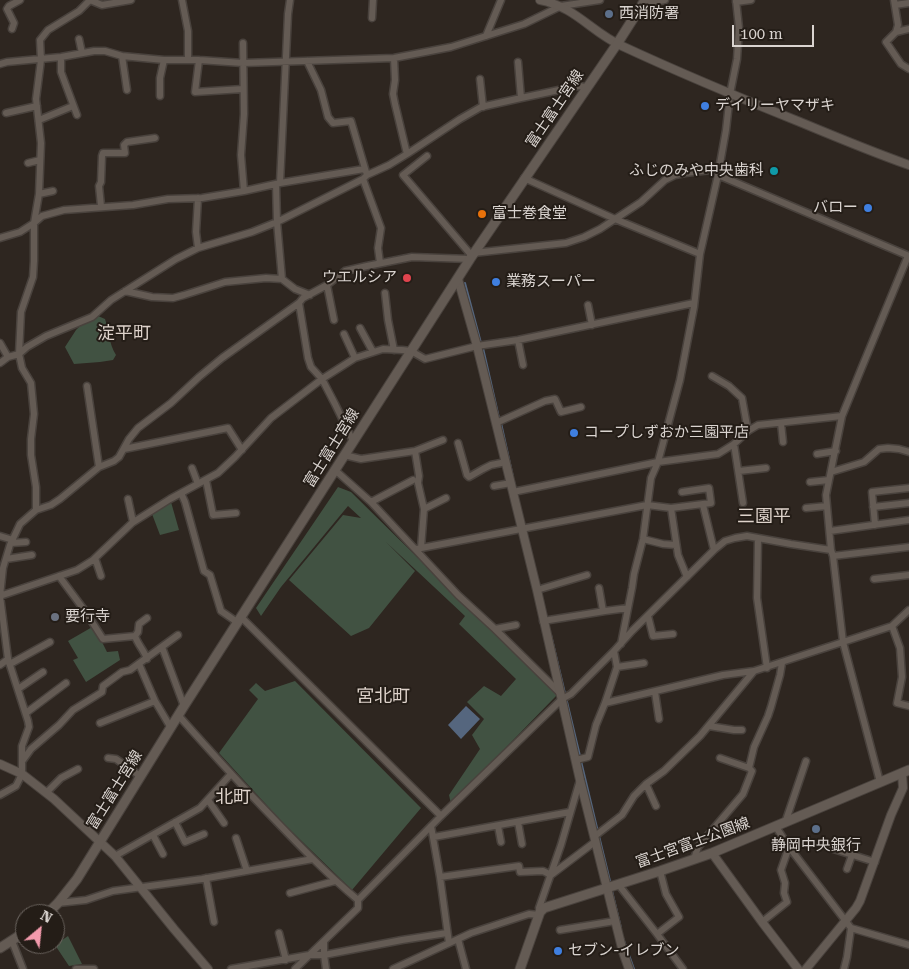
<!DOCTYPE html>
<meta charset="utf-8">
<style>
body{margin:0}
#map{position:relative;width:909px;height:969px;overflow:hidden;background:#2e2620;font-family:"Roboto Serif",serif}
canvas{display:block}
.north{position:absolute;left:15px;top:904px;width:50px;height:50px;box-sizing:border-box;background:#241d17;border:1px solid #6d6661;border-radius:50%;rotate:28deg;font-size:14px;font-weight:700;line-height:20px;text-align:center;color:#dad4d0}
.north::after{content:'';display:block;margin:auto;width:18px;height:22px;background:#f39aac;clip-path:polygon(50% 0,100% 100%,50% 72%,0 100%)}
.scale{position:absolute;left:732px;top:25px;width:82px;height:22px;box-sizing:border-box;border:2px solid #dad4d0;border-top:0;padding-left:6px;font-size:15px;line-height:18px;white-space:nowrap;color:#dad4d0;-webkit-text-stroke:4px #241d17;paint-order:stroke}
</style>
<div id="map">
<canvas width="909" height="969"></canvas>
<div class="north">N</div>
<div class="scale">100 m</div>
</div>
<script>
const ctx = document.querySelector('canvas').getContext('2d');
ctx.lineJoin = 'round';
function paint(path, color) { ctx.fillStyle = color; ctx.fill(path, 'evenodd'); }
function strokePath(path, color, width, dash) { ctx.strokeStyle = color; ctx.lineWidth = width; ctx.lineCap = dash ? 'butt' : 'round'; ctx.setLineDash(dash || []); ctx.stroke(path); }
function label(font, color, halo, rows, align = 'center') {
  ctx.font = font + ' "Roboto Serif","Noto Sans JP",serif'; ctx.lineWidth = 4; ctx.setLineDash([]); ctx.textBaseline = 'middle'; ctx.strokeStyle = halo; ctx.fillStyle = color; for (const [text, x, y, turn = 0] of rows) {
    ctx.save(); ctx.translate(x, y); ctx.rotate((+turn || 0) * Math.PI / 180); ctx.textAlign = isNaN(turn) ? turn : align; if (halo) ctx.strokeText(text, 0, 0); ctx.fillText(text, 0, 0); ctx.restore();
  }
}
paint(new Path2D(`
 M98,316L105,319C109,331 109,344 116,355L113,360L100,362L74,364L65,347L76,330L80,326L81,321Z
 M338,487L351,492L557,695L451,804L449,795L480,749L472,735L484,719L467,702L484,686L501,696L516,679L459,624L465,616L386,542L415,571L369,628L351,636L289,580L343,515L361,518L348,506L281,587L261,616L256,608Z
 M171,502L179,530L160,535L152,514Z
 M94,626L107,652L118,651L120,660L86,682L73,660L78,658L68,641Z
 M295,681L421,808L352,890L282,822L219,753L258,699L249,690L256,683L265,691Z
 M68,936L82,964L69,966L55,945Z`), '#415242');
paint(new Path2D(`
 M466,706L480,719L461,739L448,725Z`), '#55667e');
strokePath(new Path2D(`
 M465,283L481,343
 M483,348L499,418
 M501,423L513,477
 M551,635L580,756
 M581,761L598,832
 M599,836L610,881
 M612,891L621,928
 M622,935L634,969`), '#55667e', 2);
const minor = new Path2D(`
 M90,0L102,5L131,0
 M182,0L188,31V60
 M894,0L898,25L896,32L886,42L901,64L909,69
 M736,2L751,0
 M643,4L665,0
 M895,5L909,3
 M372,18L373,0
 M12,29L14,23L7,9L9,6L20,0
 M896,32L909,29
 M739,35L753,34
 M486,36L501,0
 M79,39L82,53
 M243,43L244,114L241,155L244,191
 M122,56L127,90
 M61,57V72L77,115
 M394,58L395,80L393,94L395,104L407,154
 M199,60L195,92L243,89
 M307,61L321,90L328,117L333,123L351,121L366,172
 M518,62L521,98
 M0,64L7,62L61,57L94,51H105L122,56L164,60H199L243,63L394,58L451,47L524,24L561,6L600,0
 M480,79L483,107
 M160,96V78L164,60
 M6,113L37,106
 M39,120L73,106
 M427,156L403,175L472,256
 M28,163L40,160
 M718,175L909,256
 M524,178L615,219L700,254
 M363,179L381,228L378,248L380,263
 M280,183L288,14L290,0
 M276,184L277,222L282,279
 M39,194L53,191
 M198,198L196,232L198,248
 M101,206L99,186L101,182L102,156L103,153H125L124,145L127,142L155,138
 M0,238L20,232L34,223L42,216L64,210L133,205L168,199L202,198L244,191L280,183L364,169
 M473,253L566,243L584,237L600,229L641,202L665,180L675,175L685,173L719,169
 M327,285L334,320
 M125,291L152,297L173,298L184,295L225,282L266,278L282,279L295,289L310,295
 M385,293L388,320L394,350
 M299,303L308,358L311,367L322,379L335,404L353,441
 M588,305L592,325
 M360,328L373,352
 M344,334L355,358
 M518,340L523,365
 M0,343L8,357
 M0,363L8,357L19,354L27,347L46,336L92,317L111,300L176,259L198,248L252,232L277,222L363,179L367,175L389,165L407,154L460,119L481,107L521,98L578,86L586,87
 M712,376L729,386L742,398L748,431
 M87,386L99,467
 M496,423L545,401L555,399L561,412L581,407
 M781,423L783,442
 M458,443L467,475L469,477L483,469L491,465L506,462
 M734,444L743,503
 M124,449L228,428L242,450
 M415,451L419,476L418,483L424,509L421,548
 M817,454L836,451
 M344,455L361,459L415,451L443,440
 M192,468L198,484
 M335,470L371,502L458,595L495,629L561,694
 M739,471L766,468
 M831,472L864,462L879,449L888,448L899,449L909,452
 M206,480L213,515L236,513
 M810,482L829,480
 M494,486L511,483
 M513,492L658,462L718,454L734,444L748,431L758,425L842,416
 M181,493L185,502L204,571L210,575L221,611L237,622
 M128,499L133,522
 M371,502L413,480
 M703,505L714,550
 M873,507L909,503
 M671,508L711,503L709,488L682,492
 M806,508L827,506
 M424,509L446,498
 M36,510V487L31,455V439L34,414L31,383L22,368L19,354L21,312L33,277L34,261V223L39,194L41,143L36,99L41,60L40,40L48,30L79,11L90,0
 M875,525L872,492L909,488
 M830,531L909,520
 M0,536L13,540
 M758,538L757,598L767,668
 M643,539L663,544L676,545
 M11,543L26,542
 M416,549L647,505L671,508L678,555L687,577
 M833,556L909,547
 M95,558L101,576
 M6,559L32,555
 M59,576L85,611L103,639L135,636L138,632L139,624L147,618
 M874,579L909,575
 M599,588L603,611
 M537,590L587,575
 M0,596L77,570L93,560L132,523L170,499L218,473L235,457L271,418L322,379L355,358L383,349L402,350L411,351L425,359L477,346L518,340L694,303
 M648,616L653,636L673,634
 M241,617L441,816
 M543,621L605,611L628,608
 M892,626L900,648L902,677L897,703L909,706
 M495,629L516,625
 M135,636C138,645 144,650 147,659
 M621,644L632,588L634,574L643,539L651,478L658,462L680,380L694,307L700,254L718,175L726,130L730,94L737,59L739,28L736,0
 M162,647L184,706
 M10,664L50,642
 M139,664L155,701L171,728
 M0,665L8,659
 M617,667L644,663
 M18,689L43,672
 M655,692L659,719
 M605,703L723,675L754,671
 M26,713L66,683
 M179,716C210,751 242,786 275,820C302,848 328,875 358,900V908L295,969
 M100,723L155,701
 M709,726L734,730H742
 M108,758L116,759L140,776
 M720,758L749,768
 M23,760L31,749L59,725L73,710L102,692L103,686L122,672L130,670L178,635
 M576,760L588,757L596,725L605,703L617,667L614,651
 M880,782L843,642L833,556L831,550L826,495L842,416L862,367L908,256
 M646,784L656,806
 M46,793L61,778L78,769
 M0,795L16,786L22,774V746L29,727L28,721L8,659L0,596L3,568L10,545L20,524L36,510L51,505L60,499L99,467L114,461L119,457L129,439L138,428L171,403L199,377L222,358L299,303L303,298L327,285L345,271L367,266L412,257L470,259
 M208,800L224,823
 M175,822L185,842L204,834
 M518,822L522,844
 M785,823L806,761
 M431,826L440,877L449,943
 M498,826L501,842
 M776,827L789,847L851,928L909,945
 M153,835L163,854
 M595,836L622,815L634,796L646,784L664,771L700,736L754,671L889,627L892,626L909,610
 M434,837L570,812
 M236,838L247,871
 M827,847L875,862
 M115,856L200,808L231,774
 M696,859L695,856L698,847L743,794L752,771L749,768L754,747L768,716L771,707L780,675L782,663
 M847,869L852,855
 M440,877L519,866L520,872L543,871L551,875L596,841
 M206,878L214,922
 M618,884L657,934L683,969
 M290,893L335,881
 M358,900L441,816L562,699L571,694L614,651L632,631L714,550L725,541L735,538L747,536L791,544L831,550
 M58,903L86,900L113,891L202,879L313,859
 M540,912L539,908L561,845L580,780
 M762,922L787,902L784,893L785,883L781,870L789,847
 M560,930L615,921
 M279,933L286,960
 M657,934L679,917L666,894L660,871
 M458,939L466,969
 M12,941L23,969
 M324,941V955L326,969
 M76,969H94
 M231,969L309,955H324L402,940L447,933
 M393,969L471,933L529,914L539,915
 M844,969L847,957L851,928`);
const tertiary = new Path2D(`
 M540,0C576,7 591,32 622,46C680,73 740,98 800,122C836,137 872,152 909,165
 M458,279L477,346L496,423L537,590L580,780L623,952L629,969
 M0,764L22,774L54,799L115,856L174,929L208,969
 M712,853L762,922L798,969
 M806,969L856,908L860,901L891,815L903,788L902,773`);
const secondary = new Path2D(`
 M47,914L58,903L77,879L184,706L470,259L617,44L645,0
 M0,948L25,932
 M520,969L540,912L544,908L660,871L712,853L909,770`);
strokePath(minor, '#49423d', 9);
strokePath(tertiary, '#49423d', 10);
strokePath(secondary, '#49423d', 11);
strokePath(minor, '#645b54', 6);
strokePath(tertiary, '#645b54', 8);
strokePath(secondary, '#645b54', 9);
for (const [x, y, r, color] of [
 [609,14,5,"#5c6f8a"],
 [705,106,5,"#3f7fe0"],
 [774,171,5,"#0f9aa8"],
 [868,208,5,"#3f7fe0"],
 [482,214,5,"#e8710a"],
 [407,278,5,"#e0444e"],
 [496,282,5,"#3f7fe0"],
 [574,433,5,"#3f7fe0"],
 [55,617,5,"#6b7280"],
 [816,829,5,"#5c6f8a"],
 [558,951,5,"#3f7fe0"]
]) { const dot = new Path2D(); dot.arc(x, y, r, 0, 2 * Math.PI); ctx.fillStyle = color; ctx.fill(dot); strokePath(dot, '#241d17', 2); }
label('15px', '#dad4d0', '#241d17', [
 ["西消防署",619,14],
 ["デイリーヤマザキ",715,106],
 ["ふじのみや中央歯科",764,171,"right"],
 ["バロー",858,208,"right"],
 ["富士巻食堂",492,214],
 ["ウエルシア",397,278,"right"],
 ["業務スーパー",506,282],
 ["コープしずおか三園平店",584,433],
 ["要行寺",65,617],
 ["静岡中央銀行",816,846,"center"],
 ["セブン-イレブン",568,951]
], 'left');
label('15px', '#dad4d0', '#241d17', [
 ["富士富士宮線",555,109,-56],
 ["富士富士宮線",332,448,-58],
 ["富士富士宮線",115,790,-58],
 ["富士宮富士公園線",693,843,-20]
]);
label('18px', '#ded3cb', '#241d17', [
 ["淀平町",124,334],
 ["三園平",764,517],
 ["宮北町",383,697],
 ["北町",233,798]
]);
</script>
